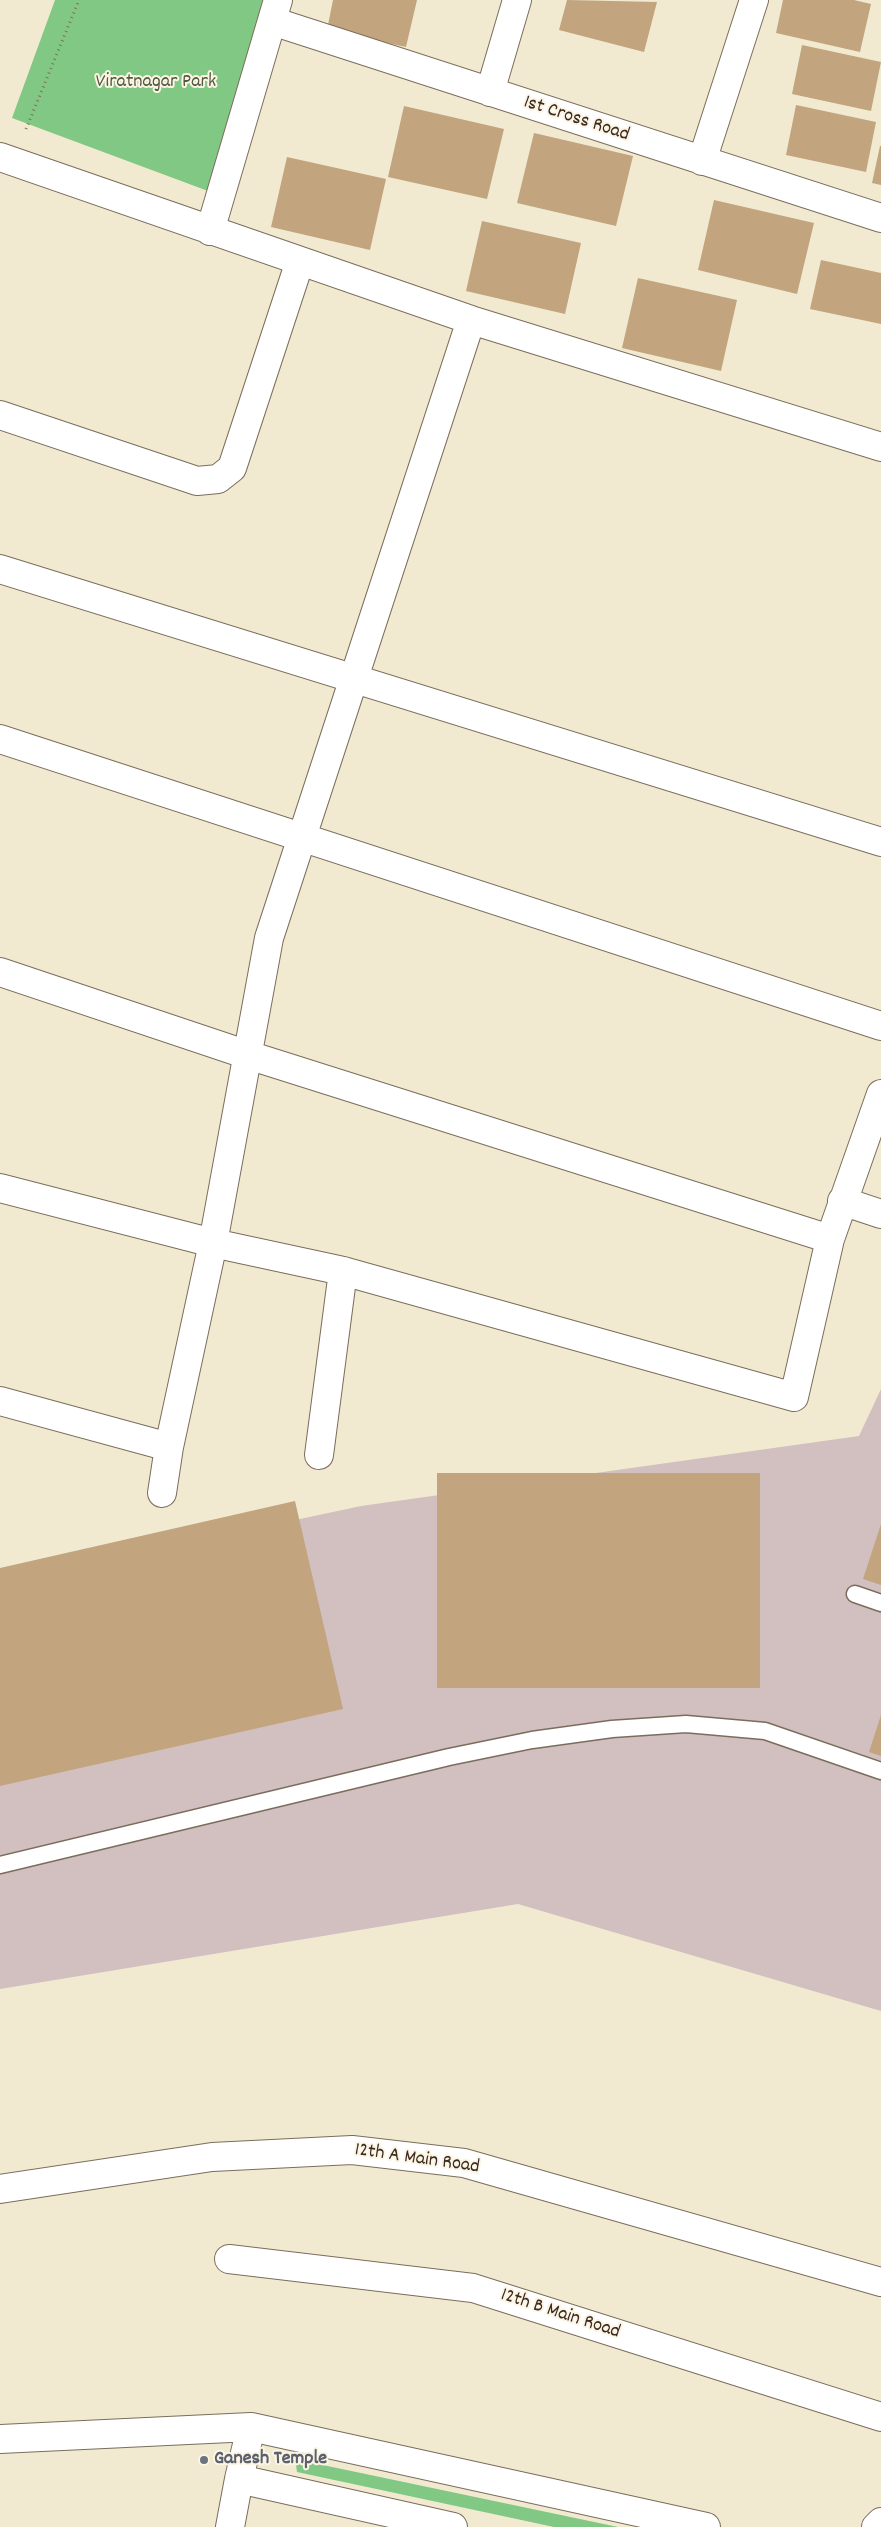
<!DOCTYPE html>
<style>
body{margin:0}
canvas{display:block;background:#f1ead0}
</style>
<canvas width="881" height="2527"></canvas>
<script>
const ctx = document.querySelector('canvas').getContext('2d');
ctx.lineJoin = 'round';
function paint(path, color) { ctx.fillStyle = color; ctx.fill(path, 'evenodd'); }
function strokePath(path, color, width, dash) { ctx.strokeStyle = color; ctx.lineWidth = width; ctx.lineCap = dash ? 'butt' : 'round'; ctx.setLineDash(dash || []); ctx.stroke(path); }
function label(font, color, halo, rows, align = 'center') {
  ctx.font = font + ' Dekko,sans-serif'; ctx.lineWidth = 4; ctx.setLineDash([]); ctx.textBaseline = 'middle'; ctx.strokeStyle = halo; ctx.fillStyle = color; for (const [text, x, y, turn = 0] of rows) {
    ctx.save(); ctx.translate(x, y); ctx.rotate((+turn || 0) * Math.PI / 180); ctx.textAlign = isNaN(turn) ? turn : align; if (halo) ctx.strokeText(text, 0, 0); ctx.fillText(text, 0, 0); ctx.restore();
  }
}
paint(new Path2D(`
 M881,1389V2011L518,1904L0,1989V1583L361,1506L859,1436Z`), '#d2bfc0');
paint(new Path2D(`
 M55,0H270L208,191L12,118Z
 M299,2460L618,2527H554L297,2472L296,2465Z`), '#81c884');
paint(new Path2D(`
 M333,0H417L406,47L327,30Z
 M567,0L657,2L644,52L559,30Z
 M783,0H854L871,4L860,52L776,33Z
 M802,45L881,62L871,111L792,94Z
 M796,105L876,122L866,172L786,155Z
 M404,106L504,129L487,199L388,177Z
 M534,133L633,156L616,226L517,203Z
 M880,146H881V185L872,183Z
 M287,157L386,179L370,250L271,227Z
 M714,200L814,223L797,294L698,270Z
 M482,221L581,243L565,314L466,291Z
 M821,260L881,273V324L810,309Z
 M638,278L737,300L721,371L622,348Z
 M437,1473H760V1688H437Z
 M295,1501L343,1709L0,1786V1568Z
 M881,1524V1585L863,1579Z
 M881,1715V1756L869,1752Z`), '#c2a47e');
const lane = new Path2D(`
 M855,1594L881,1603
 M0,1865L449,1757L532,1740L612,1729L686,1724L765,1731L881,1771`);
const street = new Path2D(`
 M272,21L881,218
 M490,92L517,0
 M0,157L471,320
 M702,161L754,0
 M210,231L278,0
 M0,415L197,481L218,479L232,468L300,261
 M0,569L881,842
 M0,739L881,1026
 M0,972L248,1055L830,1239L881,1094
 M0,1188L213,1243L343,1271L794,1397L830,1239
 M842,1201L881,1214
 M0,1401L169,1447
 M319,1455L343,1271
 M162,1493L169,1447L213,1243L269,938L471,320L881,447
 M0,2189L212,2157L352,2150L464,2163L881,2282
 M229,2259L473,2288L881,2417
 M0,2439L251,2427L706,2527
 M239,2479L251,2427
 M230,2527L239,2479L453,2527`);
const secondary = new Path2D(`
 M876,2527L881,2522`);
strokePath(lane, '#7b6d5c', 19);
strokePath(street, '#7b6d5c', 30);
strokePath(secondary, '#7b6d5c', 30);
strokePath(new Path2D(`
 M26,129L79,0`), '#7b6d5c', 3, [1, 4]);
strokePath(lane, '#fff', 16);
strokePath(street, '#fff', 28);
strokePath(secondary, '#fff', 28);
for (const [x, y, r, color] of [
 [204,2460,5,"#6b7280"]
]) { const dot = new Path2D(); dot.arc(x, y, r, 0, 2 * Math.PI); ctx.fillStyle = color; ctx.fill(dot); strokePath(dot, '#fcf5e5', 2); }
label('20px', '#50593d', '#fcf5e5', [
 ["Viratnagar Park",156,83]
]);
label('20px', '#3b2a1e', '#fcf5e5', [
 ["1st Cross Road",576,120,18],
 ["12th A Main Road",417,2160,8],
 ["12th B Main Road",560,2315,18]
]);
label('bold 20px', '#5b616d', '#fcf5e5', [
 ["Ganesh Temple",214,2460]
], 'left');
</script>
